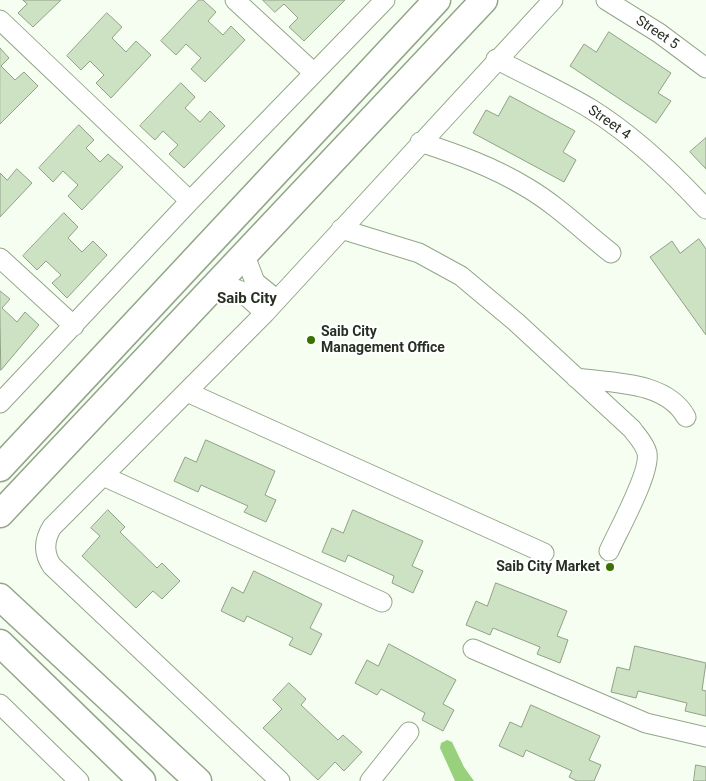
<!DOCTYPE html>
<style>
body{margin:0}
canvas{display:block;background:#f5fef1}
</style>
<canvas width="706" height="781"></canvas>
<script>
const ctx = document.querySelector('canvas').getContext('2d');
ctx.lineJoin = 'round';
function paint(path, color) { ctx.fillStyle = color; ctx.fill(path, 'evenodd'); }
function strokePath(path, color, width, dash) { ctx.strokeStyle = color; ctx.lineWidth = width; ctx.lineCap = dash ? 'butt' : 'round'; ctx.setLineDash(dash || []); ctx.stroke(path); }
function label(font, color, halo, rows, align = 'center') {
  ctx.font = font + ' Roboto,sans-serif'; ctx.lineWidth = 4.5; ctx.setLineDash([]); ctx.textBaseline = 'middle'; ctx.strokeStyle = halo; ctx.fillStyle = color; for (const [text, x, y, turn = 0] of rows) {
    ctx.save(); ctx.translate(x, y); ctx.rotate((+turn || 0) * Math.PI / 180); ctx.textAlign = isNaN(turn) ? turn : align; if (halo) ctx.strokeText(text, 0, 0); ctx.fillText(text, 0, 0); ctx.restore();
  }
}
paint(new Path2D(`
 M447,740L452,742L464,767L474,781H455L440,748L441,743Z`), '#99d07b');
const building = new Path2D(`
 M23,0H61L33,27L18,13L27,4Z
 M199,0H203L216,12L208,21L223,35L231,26L245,40L205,82L191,69L201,58L186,44L176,55L161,41Z
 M263,0H345L304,41L289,27L298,18L284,4L275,12Z
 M107,13L122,27L112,38L126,52L136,41L151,55L111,98L96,83L104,75L90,61L81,70L67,56Z
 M609,32L671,73L658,93L671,101L656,123L570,66L584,44L596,52Z
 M0,48L9,58L1,66L15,80L24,72L38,86L0,124Z
 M181,83L195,97L185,108L200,122L210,111L225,126L184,168L169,154L178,145L163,131L155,140L140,126Z
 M510,96L575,131L563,152L576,160L564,182L473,133L486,110L498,116Z
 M79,125L94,140L86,148L100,162L108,154L123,167L82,210L68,196L78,185L63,171L53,182L39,168Z
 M706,138V169L690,152Z
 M17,169L32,183L0,217V173L7,180Z
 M64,213L78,227L68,238L82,252L93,241L107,255L67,298L52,283L61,275L46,261L37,270L23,256Z
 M699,239L706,249V335L650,257L672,241L680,253Z
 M0,291L10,299L2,308L17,322L25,312L39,325L1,370Z
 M206,440L275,471L265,495L276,500L266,522L244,512L248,506L201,485L198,492L174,481L185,457L196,462Z
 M108,510L125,527L120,532L157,568L162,563L180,581L162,599L153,591L136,608L82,556L100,536L91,528Z
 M353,510L423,541L412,566L423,571L413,593L392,583L394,576L348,555L345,562L322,552L332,528L343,533Z
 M254,571L322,604L310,628L322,634L311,655L289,645L293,638L247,616L244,622L221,611L232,587L243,593Z
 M496,583L567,611L557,636L568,640L560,663L537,654L540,647L493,628L490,635L466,625L476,601L487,606Z
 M389,644L456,680L443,704L454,710L443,731L422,720L425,713L381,689L377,695L355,683L367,660L378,666Z
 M635,646L706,663L702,690L706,691V716L685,711L687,703L638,691L636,698L611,692L617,667L629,670Z
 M289,683L306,699L301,705L338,740L343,735L362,752L344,771L335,762L318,780L263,728L282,709L273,700Z
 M531,705L600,736L589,760L601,765L594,781H577L569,777L572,771L526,750L523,757L499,746L510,722L521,727Z
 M696,765L706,767V781H694Z`);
paint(building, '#cde1c3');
strokePath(building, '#90a286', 1);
const street = new Path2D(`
 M235,0L314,73
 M606,0L659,33L706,68
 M0,20L190,201
 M496,59C528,76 561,91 591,109C634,136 672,172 706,209
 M420,142C457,154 493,167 526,187C557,205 583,231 611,253
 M341,229L419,253L461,276L516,322L632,429C637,436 645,444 647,453C651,472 618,531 609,551
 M245,256L255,282L277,300
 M0,258L74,326
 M219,283L241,291L265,313
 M576,378C612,383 666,381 686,417
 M187,392L544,553
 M0,403L190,201L385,0
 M103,476L382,602
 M473,649L646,723L706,737
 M0,704L79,781
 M280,781L52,566C43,553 44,540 52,527L265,313L553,0
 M370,781L409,732`);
const secondary = new Path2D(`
 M0,468L437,0
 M0,514L484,0
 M0,597L198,781
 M0,643L142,781`);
strokePath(street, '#93a689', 21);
strokePath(secondary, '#93a689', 29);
strokePath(street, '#fff', 19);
strokePath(secondary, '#fff', 26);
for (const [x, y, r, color] of [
 [311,340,5,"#387200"],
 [610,567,5,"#387200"]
]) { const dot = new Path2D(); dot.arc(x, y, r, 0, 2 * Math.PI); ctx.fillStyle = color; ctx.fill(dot); strokePath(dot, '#fff', 2); }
label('14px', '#272f23', '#fff', [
 ["Street 5",657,33,34],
 ["Street 4",609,123,35]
]);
label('bold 14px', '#272f23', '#fff', [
 ["Saib City",321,332],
 ["Management Office",321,348],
 ["Saib City Market",600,567,"right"]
], 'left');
label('bold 15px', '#272f23', '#fff', [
 ["Saib City",247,299]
]);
</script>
